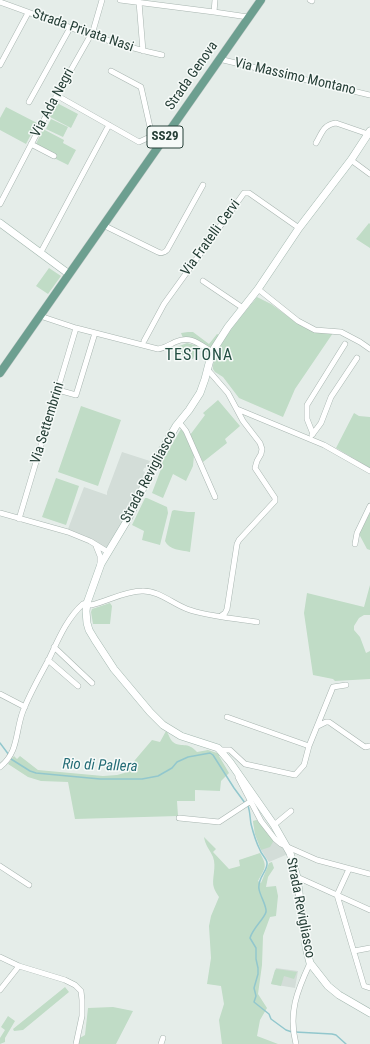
<!DOCTYPE html>
<style>
body{margin:0}
canvas{display:block;background:#e5ede9}
</style>
<canvas width="370" height="1044"></canvas>
<script>
const ctx = document.querySelector('canvas').getContext('2d');
ctx.lineJoin = 'round';
function paint(path, color) { ctx.fillStyle = color; ctx.fill(path, 'evenodd'); }
function strokePath(path, color, width, dash) { ctx.strokeStyle = color; ctx.lineWidth = width; ctx.lineCap = dash ? 'butt' : 'round'; ctx.setLineDash(dash || []); ctx.stroke(path); }
function label(font, color, halo, rows, align = 'center') {
  ctx.font = font + ' "Roboto Condensed",sans-serif'; ctx.lineWidth = 3; ctx.setLineDash([]); ctx.textBaseline = 'middle'; ctx.strokeStyle = halo; ctx.fillStyle = color; for (const [text, x, y, turn = 0] of rows) {
    ctx.save(); ctx.translate(x, y); ctx.rotate((+turn || 0) * Math.PI / 180); ctx.textAlign = isNaN(turn) ? turn : align; if (halo) ctx.strokeText(text, 0, 0); ctx.fillText(text, 0, 0); ctx.restore();
  }
}
paint(new Path2D(`
 M122,452L150,461L147,467L144,468L143,471L145,472L142,479H140L138,483L140,485L128,513L108,549L86,536L68,529L84,487L107,495V492Z
 M257,820L270,836L285,849L288,854L269,862L261,850L255,834L253,821Z
 M276,968L298,971L295,988L271,984Z`), '#d3ddd8');
paint(new Path2D(`
 M57,103L78,114L71,128L50,117Z
 M6,107L37,123L26,144L0,130V118Z
 M51,119L68,127L63,137L46,129Z
 M43,129L64,140L63,143L76,150L68,165L54,158L36,144Z
 M369,223L370,224V248L356,239Z
 M49,268L61,276L48,294L36,286Z
 M257,297L271,304L297,323L333,333L295,389L283,417L239,398L223,377L215,372L213,369C212,348 244,314 257,297Z
 M188,332H193L209,344L217,334L221,336L212,350L190,337L183,338L181,333Z
 M187,343L198,346L193,359L175,353L177,347Z
 M218,400L240,426L225,439L227,443L203,462L190,435L205,415L203,413Z
 M81,406L121,420L98,486L58,472Z
 M354,413L359,416L370,417V468L336,448Z
 M181,429H182L194,455L193,466L186,481L173,474L163,498L152,493L161,469L158,468Z
 M56,478L79,486L66,525L42,517Z
 M145,498H147L167,507L168,513L160,545L142,540L144,531L132,525Z
 M174,510L188,512H195L190,552C181,550 169,550 165,541L172,511Z
 M370,513V550L367,549L359,534Z
 M370,585V615H364L359,618L354,626V630L360,637L366,653L370,651V679L335,681L333,679L313,675L304,613L307,593L364,607Z
 M110,603L112,606L110,624H93L91,612L92,609Z
 M166,731C169,734 170,740 173,742C180,748 188,741 197,752L208,750L220,754L219,756L229,773L221,781L220,791L195,790V801H177L178,816L75,819L68,782L41,781L28,777L8,764L14,756L17,759L20,756L38,770L103,776L117,775L128,772L135,760L152,740L160,742Z
 M257,820L274,840L270,847L261,850L255,834L253,821Z
 M204,837L216,849L213,852L229,869L240,866L239,860L260,853C268,867 265,868 258,881L261,883L269,863L272,862L274,868L268,877L266,887L276,886L278,896L276,916L270,917L263,936L262,965L258,994L267,1008L260,1020L257,1036L278,1044H222L219,1020L224,1004L221,986L207,984L211,958L209,926L211,916L219,897C217,894 215,891 214,888C211,880 217,867 213,857C210,850 205,845 204,837Z
 M275,970L277,969L297,972L294,979L284,976L281,986L271,984Z
 M65,987L69,992L23,1030L14,1031L13,1029Z
 M113,1007L133,1011L116,1044H77L78,1039L85,1035L88,1008Z
 M8,1016L15,1021L5,1038V1042L0,1044V1038L5,1030L1,1027Z`), '#c0dcc6');
strokePath(new Path2D(`
 M0,743L9,755
 M11,759L30,771L36,773L100,779H142L158,776L172,768L177,762L188,757L210,753L213,755L234,788L245,803
 M248,806C250,811 250,818 251,824C253,832 256,842 260,850C261,854 267,859 267,863C268,871 257,878 259,889C260,896 267,906 266,912C264,919 253,928 250,938L256,948V959L258,968V974L254,988L256,996L254,1002L269,1014L271,1019L286,1030L292,1032
 M295,1032L332,1034L336,1035L346,1044`), '#92c7cd', 1.5);
const street = new Path2D(`
 M120,0L214,12L215,0
 M310,0L312,1
 M0,2C54,21 106,43 162,55
 M139,2L143,51
 M214,12L248,17
 M219,59L370,95
 M0,65L28,13
 M111,71L141,87L152,136
 M56,95L139,142L152,136L161,142
 M29,102L70,28
 M316,143C322,133 323,125 336,123L368,134
 M31,144L54,156
 M351,160L370,174
 M0,204L59,91L93,31L102,0
 M103,225L158,252C162,254 164,253 167,250L203,185
 M41,252L109,125
 M203,281L243,308
 M258,289L298,321L315,330L341,332L360,342L370,349
 M40,316L76,328L158,349C165,348 169,345 175,342C191,335 199,344 212,352
 M144,341L164,304L244,193H249L299,228
 M208,370L228,393L243,421L260,443L262,449L261,454L257,461L255,468L275,498V501L239,540L237,544L227,609L225,613L221,616
 M58,390L76,395L95,333
 M237,409L324,445L370,471
 M179,422L186,431L215,497
 M313,434L307,419V405L345,344
 M312,435L321,423L331,397L357,358
 M0,513L68,532L90,541L108,552
 M19,519L76,328
 M355,544L357,533L370,506
 M96,546L100,556V565
 M54,647L92,683
 M48,660L78,686
 M0,694L25,707
 M318,726L326,722H329L362,745L365,747L370,746
 M309,746L333,687L346,685
 M220,750H230L245,764L295,775L304,765L309,746L227,717
 M0,767C19,752 15,732 23,711C30,693 40,676 49,659C58,640 67,618 83,604L87,603L91,605C108,601 125,591 142,591C158,590 173,604 187,609C209,617 234,618 257,622
 M238,777L261,821L275,839L281,844L317,860L370,874
 M179,818L219,822L251,801
 M274,825L291,811
 M0,866L29,885
 M349,869L337,895L364,986L370,988
 M297,877L370,910
 M354,951L370,948
 M0,957L19,966L65,980L75,985L81,991L82,1000V1016L76,1044
 M0,990L19,966
 M161,1044L163,1038
 M296,1044C288,1013 297,991 310,963`);
const secondary = new Path2D(`
 M370,131L351,160L299,228L258,289L228,327L212,352L205,379L200,393L189,410L176,426L158,457L128,519L101,564L87,603L86,611L87,623L89,630L95,640L114,669L150,712L163,725L181,736L218,748L230,762L274,825L290,853L297,877L306,947L310,963L328,986L339,995L370,1013
 M0,223L69,274`);
const primary = new Path2D(`
 M0,373L261,0`);
strokePath(street, '#a8b5b0', 6);
strokePath(secondary, '#a4b8b0', 8);
strokePath(primary, '#c2c9c7', 9);
strokePath(street, '#fff', 5);
strokePath(secondary, '#fff', 7);
strokePath(primary, '#6d9f90', 8);
for (const [x, y, w] of [
 [165,137,36]
]) { const box = new Path2D(); box.roundRect(x - w / 2, y - 11, w, 22, 3); ctx.fillStyle = '#f6faf8'; ctx.fill(box); strokePath(box, '#253e36', 1); }
label('bold 13px', '#253e36', null, [
 ["SS29",165,137]
]);
label('14px', '#253e36', '#f6faf8', [
 ["Strada Privata Nasi",83,31,19],
 ["Strada Genova",192,76,-55],
 ["Via Massimo Montano",295,77,13],
 ["Via Ada Negri",53,103,-62],
 ["Via Fratelli Cervi",211,238,-54],
 ["Via Settembrini",48,423,-73],
 ["Strada Revigliasco",149,477,-62],
 ["Strada Revigliasco",300,908,79]
]);
label('italic 15px', '#246c76', '#f6faf8', [
 ["Rio di Pallera",100,766,2]
]);
ctx.letterSpacing = '1px';
label('16px', '#234f42', '#f6faf8', [
 ["TESTONA",199,356]
]);
ctx.letterSpacing = '0px';
</script>
